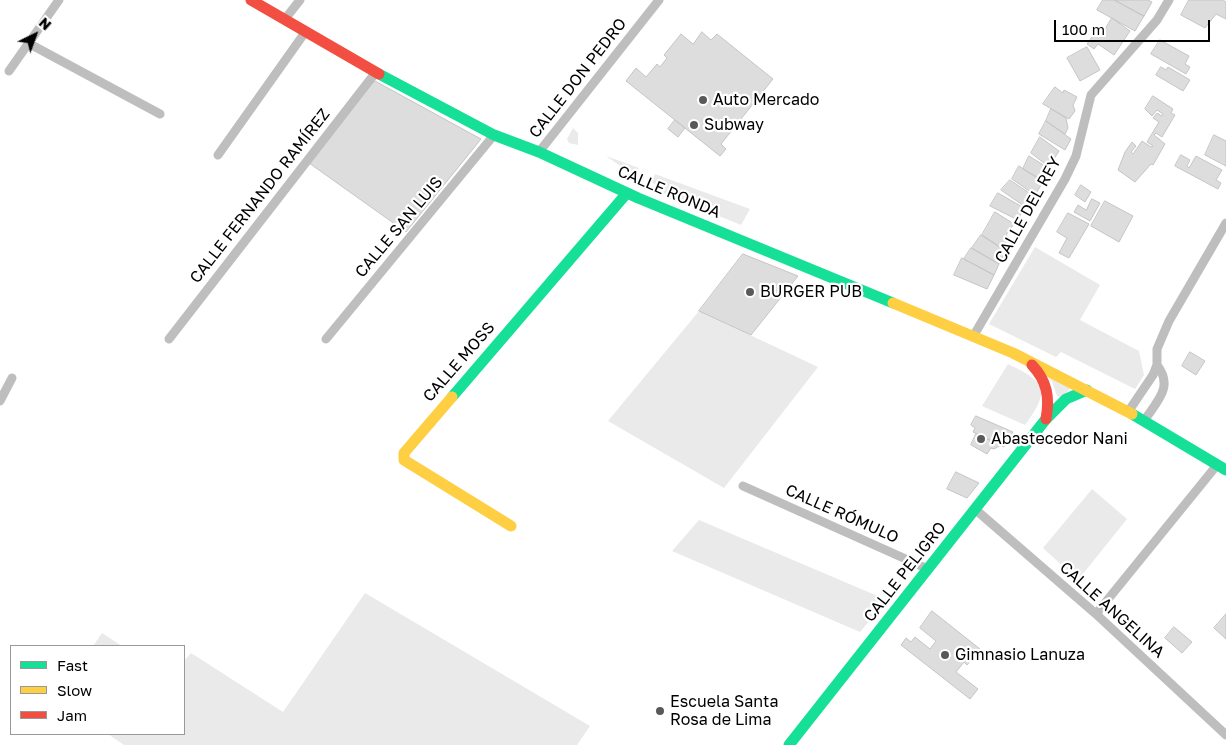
<!DOCTYPE html>
<meta charset="utf-8">
<style>
body{margin:0}
#map{position:relative;width:1226px;height:745px;overflow:hidden;background:#fff;font-family:"Golos Text",sans-serif}
canvas{display:block}
.legend{position:absolute;left:10px;top:645px;width:175px;height:90px;box-sizing:border-box;background:#fff;border:1px solid #999;margin:0;padding:6px 9px;list-style:none;font-size:15px;color:#000}
.legend li{display:flex;align-items:center;gap:10px;height:25px}
.legend b{width:25px;border:1px solid #999}
.north{position:absolute;left:10px;top:10px;width:50px;height:50px;-webkit-text-stroke:4px #fff;paint-order:stroke;rotate:42deg;font-size:14px;font-weight:700;line-height:20px;text-align:center;color:#000}
.north::after{content:'';display:block;margin:auto;width:18px;height:22px;background:#000;clip-path:polygon(50% 0,100% 100%,50% 72%,0 100%)}
.scale{position:absolute;left:1054px;top:20px;width:156px;height:22px;box-sizing:border-box;border:2px solid #000;border-top:0;padding-left:6px;font-size:15px;line-height:18px;white-space:nowrap;color:#000;-webkit-text-stroke:4px #fff;paint-order:stroke}
</style>
<div id="map">
<canvas width="1226" height="745"></canvas>
<ul class="legend">
<li><b style="height:6px;background:#16e098"></b>Fast</li>
<li><b style="height:6px;background:#ffcf43"></b>Slow</li>
<li><b style="height:6px;background:#f24e42"></b>Jam</li>
</ul>
<div class="north">N</div>
<div class="scale">100 m</div>
</div>
<script>
const ctx = document.querySelector('canvas').getContext('2d');
ctx.lineJoin = 'round';
function paint(path, color) { ctx.fillStyle = color; ctx.fill(path, 'evenodd'); }
function strokePath(path, color, width, dash) { ctx.strokeStyle = color; ctx.lineWidth = width; ctx.lineCap = dash ? 'butt' : 'round'; ctx.setLineDash(dash || []); ctx.stroke(path); }
function label(font, color, halo, rows, align = 'center') {
  ctx.font = font + ' "Golos Text",sans-serif'; ctx.lineWidth = 4.5; ctx.setLineDash([]); ctx.textBaseline = 'middle'; ctx.strokeStyle = halo; ctx.fillStyle = color; for (const [text, x, y, turn = 0] of rows) {
    ctx.save(); ctx.translate(x, y); ctx.rotate((+turn || 0) * Math.PI / 180); ctx.textAlign = isNaN(turn) ? turn : align; if (halo) ctx.strokeText(text, 0, 0); ctx.fillText(text, 0, 0); ctx.restore();
  }
}
paint(new Path2D(`
 M573,128L578,133V145L569,143L567,139Z
 M606,156L639,168L633,175Z
 M655,174L750,209L741,225L665,194L652,182Z
 M1035,247L1100,285L1080,320L1139,351L1144,375L1135,389L1061,352L1056,357L989,324Z
 M699,311L818,367L724,488L608,421Z
 M1008,364C1046,382 1051,390 1025,425L982,406Z
 M1049,373L1073,385L1062,398L1057,396Z
 M1092,489L1127,519L1078,580L1043,548Z
 M699,520L887,600L860,632L672,551Z
 M365,593L590,726L577,745H124L108,734H184V661L191,653L283,712Z
 M102,633L122,646H93Z`), '#eaeaea');
const building = new Path2D(`
 M1103,0H1114L1144,16L1135,31L1097,10Z
 M1115,0H1148L1152,2L1144,16Z
 M1189,0H1223L1226,2V19L1216,14L1205,28L1181,15Z
 M1112,18L1130,31L1114,55L1098,44L1094,49L1087,44L1099,27L1104,30Z
 M702,32L711,40L717,34L773,79L721,144L726,149L720,156L626,81L636,68L646,77L657,64L660,67L667,58L664,55L681,34L693,44Z
 M1160,40L1189,56L1185,64L1190,67L1186,74L1151,54Z
 M1087,47L1100,70L1080,81L1067,58Z
 M1161,67L1166,70L1168,67L1190,80L1183,91L1156,75Z
 M375,81L481,139L406,232L309,163Z
 M1055,87L1063,93L1064,90L1077,97L1073,105L1075,111L1069,119L1043,104Z
 M1153,96L1173,109L1171,113L1175,115L1162,137L1156,133L1154,135L1165,144L1153,165L1151,164L1135,182L1118,170L1125,152L1132,142L1136,146L1131,152L1133,154L1142,141L1151,147L1153,146L1147,142L1159,122L1153,118L1157,113L1162,116L1163,114L1157,110L1152,116L1145,109Z
 M1051,109L1066,118L1068,128L1065,134L1046,121Z
 M675,120L685,128L678,137L668,129Z
 M1046,121L1071,139L1065,150L1039,134Z
 M1214,135L1226,141V166L1205,155Z
 M1040,137L1059,151L1049,167L1031,153Z
 M1181,155L1190,160L1187,166L1189,168L1196,156L1222,170L1216,180L1221,183L1218,189L1175,166Z
 M1029,156L1045,166V170L1051,173L1046,182L1023,169Z
 M1019,166L1043,182L1035,195L1012,179Z
 M1010,180L1038,199L1031,211L1001,190Z
 M1081,185L1091,192L1085,202L1075,195Z
 M998,193L1024,208L1018,220L990,206Z
 M1092,199L1100,203L1090,221L1074,212L1078,205L1086,210Z
 M1105,201L1133,216L1119,242L1091,226Z
 M995,212L1014,224L1006,235L1014,241L1006,251L982,235Z
 M1068,213L1089,224L1069,258L1059,253L1067,238L1057,232Z
 M981,235L1006,251L999,264L972,248Z
 M971,248L999,264L994,275L964,259Z
 M743,254L798,276L751,335L699,311Z
 M962,258L994,275L987,289L954,275Z
 M1190,352L1205,361L1196,375L1182,366Z
 M976,416L1013,432L1004,447L973,432L975,428L971,425Z
 M976,434L1001,445L994,449L991,448L987,454L971,445Z
 M956,472L979,483L967,498L947,489Z
 M932,611L980,649L967,665L964,662L956,672L978,689L970,699L901,645L906,638L911,642L915,637L930,649L936,641L920,628Z
 M1226,614V639L1214,628Z
 M1174,627L1192,642L1182,653L1165,638Z`);
paint(building, '#ddd');
strokePath(building, '#c5c5c5', 1);
strokePath(new Path2D(`
 M285,19L300,0
 M28,43L160,114
 M9,71L59,0
 M539,152L659,0
 M218,155L306,31
 M974,335L1065,179L1076,156L1091,95L1157,20L1169,0
 M169,339L376,72
 M326,339L494,135
 M0,401L12,378
 M1128,412L1153,375L1157,365V349L1169,321L1226,223
 M1144,421C1157,401 1174,387 1157,365
 M743,486L928,569
 M976,510L1096,614L1226,735
 M1096,614L1217,465`), '#bebebe', 9);
strokePath(new Path2D(`
 M379,74L494,135L539,152L638,198L893,303
 M452,397L627,193
 M1132,414L1226,470
 M789,745L1046,419L1066,399L1087,390`), '#16e098', 11);
strokePath(new Path2D(`
 M893,303L1013,353L1132,414
 M452,397L404,453V460L511,526`), '#ffcf43', 11);
strokePath(new Path2D(`
 M251,0L379,74
 M1032,365C1047,381 1050,397 1046,419`), '#f24e42', 11);
for (const [x, y, r, color] of [
 [703,100,5,"#595959"],
 [694,125,5,"#595959"],
 [750,292,5,"#595959"],
 [981,439,5,"#595959"],
 [945,655,5,"#595959"],
 [660,711,5,"#595959"]
]) { const dot = new Path2D(); dot.arc(x, y, r, 0, 2 * Math.PI); ctx.fillStyle = color; ctx.fill(dot); strokePath(dot, '#fff', 2); }
label('16px', '#000', '#fff', [
 ["CALLE DON PEDRO",578,78,-52],
 ["CALLE RONDA",669,192,23],
 ["CALLE FERNANDO RAMÍREZ",260,196,-52],
 ["CALLE DEL REY",1028,210,-61],
 ["CALLE SAN LUIS",399,227,-50],
 ["CALLE MOSS",459,362,-49],
 ["CALLE RÓMULO",842,514,24],
 ["CALLE PELIGRO",905,572,-52],
 ["CALLE ANGELINA",1112,610,42]
]);
label('16px', '#000', '#fff', [
 ["Auto Mercado",713,100],
 ["Subway",704,125],
 ["BURGER PUB",760,292],
 ["Abastecedor Nani",991,439],
 ["Gimnasio Lanuza",955,655],
 ["Escuela Santa",670,702],
 ["Rosa de Lima",670,720]
], 'left');
</script>
